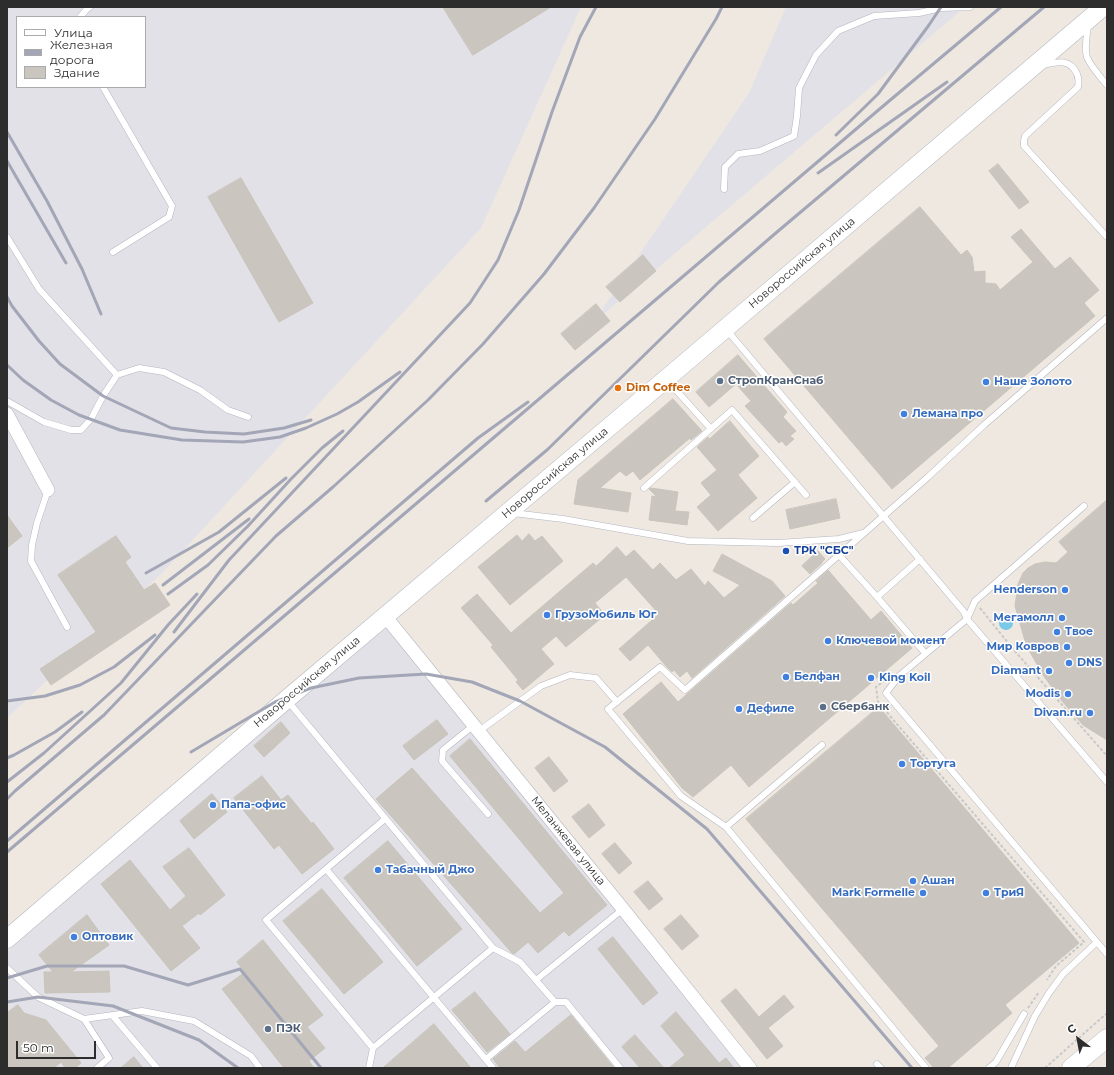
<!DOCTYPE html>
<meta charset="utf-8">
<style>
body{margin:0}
#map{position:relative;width:1114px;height:1075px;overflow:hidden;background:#eee8e1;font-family:Montserrat,sans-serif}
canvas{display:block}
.frame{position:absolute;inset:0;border:8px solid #2d2d2d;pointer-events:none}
.legend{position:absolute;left:16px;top:16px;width:130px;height:72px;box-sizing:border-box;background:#fff;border:1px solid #ababab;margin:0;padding:5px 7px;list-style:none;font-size:12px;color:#2d2d2d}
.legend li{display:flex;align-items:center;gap:8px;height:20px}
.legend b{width:20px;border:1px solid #ababab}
.north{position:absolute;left:1058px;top:1019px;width:40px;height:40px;-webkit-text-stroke:3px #fff;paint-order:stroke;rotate:328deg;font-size:11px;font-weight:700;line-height:16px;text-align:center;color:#2d2d2d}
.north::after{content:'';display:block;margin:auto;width:14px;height:18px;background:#2d2d2d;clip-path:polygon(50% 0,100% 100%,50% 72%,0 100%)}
.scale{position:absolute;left:16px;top:1041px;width:80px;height:18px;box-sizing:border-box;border:2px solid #2d2d2d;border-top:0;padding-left:5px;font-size:12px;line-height:14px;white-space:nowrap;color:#2d2d2d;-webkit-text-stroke:3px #fff;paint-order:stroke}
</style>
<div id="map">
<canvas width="1114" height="1075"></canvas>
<div class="frame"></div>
<ul class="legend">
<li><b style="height:5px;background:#fff"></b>Улица</li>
<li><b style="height:5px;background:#a3a6b6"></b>Железная дорога</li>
<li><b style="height:11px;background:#cac6bf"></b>Здание</li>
</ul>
<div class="north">С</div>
<div class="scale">50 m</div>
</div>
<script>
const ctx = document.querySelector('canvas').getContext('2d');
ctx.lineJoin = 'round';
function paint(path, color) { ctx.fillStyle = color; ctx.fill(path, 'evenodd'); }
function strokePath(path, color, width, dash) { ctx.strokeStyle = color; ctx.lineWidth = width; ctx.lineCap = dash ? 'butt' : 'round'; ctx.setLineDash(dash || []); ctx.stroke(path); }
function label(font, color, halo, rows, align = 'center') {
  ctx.font = font + ' Montserrat,sans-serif'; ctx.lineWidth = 3; ctx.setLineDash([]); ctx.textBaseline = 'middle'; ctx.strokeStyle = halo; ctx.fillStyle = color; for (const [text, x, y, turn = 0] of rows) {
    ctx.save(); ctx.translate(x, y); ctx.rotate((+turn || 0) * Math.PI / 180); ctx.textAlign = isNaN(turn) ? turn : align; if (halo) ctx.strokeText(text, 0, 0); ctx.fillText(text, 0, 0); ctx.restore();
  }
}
paint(new Path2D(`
 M7,7H581L481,228L164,571L7,718ZM17,17H145V87H17Z
 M786,7H965L593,323L749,93Z
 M386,623L745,1068H7V952Z`), '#e2e1e7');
paint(new Path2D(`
 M999 623a7 7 0 1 1 14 0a7 7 0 1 1-14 0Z`), '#7ac9e9');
const building = new Path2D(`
 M443,7H551L473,55Z
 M998,164L1029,202L1019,209L989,171Z
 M241,178L313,303L279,322L208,197Z
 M920,207L961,255L967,250L972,257L974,272L985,271V283L996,284L1000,290L1033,262L1011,237L1021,229L1055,269L1070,257L1099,290L1084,303L1095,316L892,489L764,339Z
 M643,255L656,271L620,302L606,287Z
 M596,304L610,321L575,350L561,334Z
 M738,355L787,412L783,417L796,431L790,436L794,439L786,446L782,441L779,443L745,406L751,401L736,384L709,407L696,392Z
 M673,399L702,431L691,440L690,438L640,480L633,471L626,476L620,471L600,488L631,493L628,512L574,504L578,480Z
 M730,421L759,456L738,475L757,498L718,531L697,507L711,495L701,483L717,470L697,447L708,437L709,439Z
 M651,488L678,492L675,511L689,512L687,525L649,520L652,496L657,497L649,489Z
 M836,499L840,518L790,529L786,510Z
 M1107,500V740L1083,725L1062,701L1043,675L1030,652L1025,641L1015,606L1018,584L1023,573L1028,568L1035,564L1045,562L1056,563L1068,552L1059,542Z
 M7,515L22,536L7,548Z
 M529,534L535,541L542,536L563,561L510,605L478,567L517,535L522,541Z
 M116,536L131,557L125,562L144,590L155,583L170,605L51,685L40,669L96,632L58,575Z
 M617,547L626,557L634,550L653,570L660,563L676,580L691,569L705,586L708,581L724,598L740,585L713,571L722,554L772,581L785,596L692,678L687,671L680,677L674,670L672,672L666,666L648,645L630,661L619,649L659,614L626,577L595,603L605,615L566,647L556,636L541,649L554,664L523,690L516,682L518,680L491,647L493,645L461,608L477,594L511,633L593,563L596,566Z
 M818,551L825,559L822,562V563L810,574L802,566Z
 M828,570L871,620L881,611L912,648L749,787L731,765L693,797L682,788L623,714L661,682L678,702L791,603L793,605L818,583L816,581Z
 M879,707L1079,943L1005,1005L1012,1013L948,1068H934L925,1058L939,1046L746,819Z
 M437,720L448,734L414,760L403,746Z
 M281,722L290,733L264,757L254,746Z
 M470,739L607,905L569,936L564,931L538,953L528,942L514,954L512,953L376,799L412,768L540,913L564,893L450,756Z
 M549,757L568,781L554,792L535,768Z
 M262,776L281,800L288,795L312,824L313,822L334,849L302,874L279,845L274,849L234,798Z
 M212,794L227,812L194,839L180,821Z
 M589,804L605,825L589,838L572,817Z
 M388,841L462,929L417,966L344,878Z
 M615,843L632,863L619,874L602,854Z
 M189,848L225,895L200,915L199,913L182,926L200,948L171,971L101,884L130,860L170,910L186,896L163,867Z
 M648,881L663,899L649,910L634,892Z
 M322,889L383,962L344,994L283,921Z
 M87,915L109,945L71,972L109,971L110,992L45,993L44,972H53L39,955Z
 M681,915L699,936L682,950L664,929Z
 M613,937L658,993L643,1005L598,949Z
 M263,940L323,1015L307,1027L325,1048L309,1061L314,1068H284L222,989L245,972L237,962Z
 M736,989L759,1017L784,995L794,1007L768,1028L783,1046L767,1059L721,1001Z
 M475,992L510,1034L487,1052L452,1010Z
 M18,1005L24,1013L46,1020L81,1063L75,1068H65L61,1062L54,1068H7V1013Z
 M676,1012L719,1063L726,1058L734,1068H669L685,1055L661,1026Z
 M571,1015L614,1068H500L493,1059L515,1041L525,1052Z
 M434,1024L471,1068H383Z
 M635,1035L664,1068H640L622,1047Z
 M134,1057L143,1068H121Z`);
paint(building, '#cac6bf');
strokePath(building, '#c9c4ba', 1);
const service = new Path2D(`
 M80,17L87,9L90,7
 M1088,26C1087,35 1084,48 1087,57C1090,65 1101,78 1107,85
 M1043,65C1057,62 1070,58 1077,74C1079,79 1079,82 1078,87L1025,136L1024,141V146L1107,237
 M103,87L172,206L169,217L113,252
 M724,189L725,167L738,154L760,151L794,136L797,116L799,88L816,55L838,31L874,16L919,13L941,8L970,7
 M7,237L39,289L117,375
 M726,329L964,612L967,619L1107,782
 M667,380L711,429
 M7,401L44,422L71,430H81L91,419L103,396L117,375L139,368L164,372L200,390L228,410L248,417
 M644,488L732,410L806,495
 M48,490L37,523L32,545L31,561L67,627
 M1084,506L975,601L967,619L899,676L886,693L1107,954
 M513,513L563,519L688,541L778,543L839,539L863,533
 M753,518L795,482
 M839,555L877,597
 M920,559L877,597L925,653
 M287,700L493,948L373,1048
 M474,725L443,750L442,761L488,814
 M479,731L541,686L570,675L596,678L617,702
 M726,827L822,745
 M326,869L493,1068
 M7,968L38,997L84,1019L142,1011L194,1021L251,1056L260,1068
 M536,980L623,909
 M555,1002H566L620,1068
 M112,1015L157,1068
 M84,1019L109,1058L97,1068
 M486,1059L555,1002L520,962L493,948
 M877,1064L881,1068
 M369,1068L373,1048L266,920L385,819
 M926,1068L726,827L681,796L608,709L660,667L685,690L928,477L984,425L1107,318
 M989,1068L996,1062L1024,1014
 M1011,1068L1035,1016L1049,993L1063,974L1097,942`);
const minor = new Path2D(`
 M7,414L48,490
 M385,616L623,909L750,1068`);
const secondary = new Path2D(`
 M7,939L287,699L666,379L1103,7
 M1071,1068L1107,1038`);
strokePath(service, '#b4b6c0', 7);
strokePath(minor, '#b4b6c0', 14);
strokePath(secondary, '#b4b6c0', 19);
strokePath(new Path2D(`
 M980,608L1013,649L1107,756
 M885,680L876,687L878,702L1084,942L1056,966L1047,980
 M1028,1008L1039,992
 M1045,1068L1107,1013`), '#c8c8c8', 2, [3, 2]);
strokePath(service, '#fff', 6);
strokePath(minor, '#fff', 13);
strokePath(secondary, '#fff', 18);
strokePath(new Path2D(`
 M7,132L47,201L82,269L101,314
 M836,135L878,94L929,25L941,7
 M7,161L66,263
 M818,173L947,82
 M7,297L12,306L39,341L60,364L103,396L171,428L205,432L244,434L284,428L311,420
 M7,365L23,380L51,400L79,415L120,430L182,440L243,442L280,437L306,428L337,414L358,402L400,372
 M486,501L547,450L719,282L777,232L1044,7
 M146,573L219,532L286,478
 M163,585L249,519
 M168,594L208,565L248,526L291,479L322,448L343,431
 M174,632L229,560L470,303L498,260L519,210L552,112L580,37L596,7
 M7,701L45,696L80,685L114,667L155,635
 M191,752L275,702L311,688L359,678L426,674L472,682L520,701L605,747L707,829L912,1068
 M7,758L14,755L55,732L82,712
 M7,782L44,753L121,683L168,625L197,594
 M7,799L15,791L104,715L276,536L333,487L428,400L483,344L544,274L594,208L655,119L716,19L722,7
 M7,841L478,438L528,402
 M7,852L882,107L1001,7
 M7,978L47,966H124L188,985L240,969L321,1068
 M7,1002L38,997L113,1006L199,1040L238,1068`), '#a3a6b6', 3);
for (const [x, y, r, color] of [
 [720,381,4,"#5c6f8a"],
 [986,382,4,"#3f7fe0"],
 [618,388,4,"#e8710a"],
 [904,414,4,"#3f7fe0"],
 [786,551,4,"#1a4fb4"],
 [1065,590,4,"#3f7fe0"],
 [547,615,4,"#3f7fe0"],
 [1062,618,4,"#3f7fe0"],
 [1057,632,4,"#3f7fe0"],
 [828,641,4,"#3f7fe0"],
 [1067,647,4,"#3f7fe0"],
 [1069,663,4,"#3f7fe0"],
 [1049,671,4,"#3f7fe0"],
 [786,677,4,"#3f7fe0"],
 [871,678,4,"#3f7fe0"],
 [1068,694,4,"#3f7fe0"],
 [823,707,4,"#5c6f8a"],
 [739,709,4,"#3f7fe0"],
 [1090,713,4,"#3f7fe0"],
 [902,764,4,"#3f7fe0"],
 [213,805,4,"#3f7fe0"],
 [378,870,4,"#3f7fe0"],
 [913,881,4,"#3f7fe0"],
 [923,893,4,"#3f7fe0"],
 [986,893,4,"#3f7fe0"],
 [74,937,4,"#3f7fe0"],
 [268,1029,4,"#5c6f8a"]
]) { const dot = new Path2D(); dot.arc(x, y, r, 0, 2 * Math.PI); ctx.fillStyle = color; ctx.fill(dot); strokePath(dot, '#fff', 1.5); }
label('11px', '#2d2d2d', '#fff', [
 ["Новороссийская улица",802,263,-40],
 ["Новороссийская улица",555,473,-40],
 ["Новороссийская улица",307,682,-40],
 ["Меланжевая улица",568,841,51]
]);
label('bold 11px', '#4e5e75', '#fff', [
 ["СтропКранСнаб",728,381],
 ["Сбербанк",831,707],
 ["ПЭК",276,1029]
], 'left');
label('bold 11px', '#366cbe', '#fff', [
 ["Наше Золото",994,382],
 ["Лемана про",912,414],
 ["Henderson",1057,590,"right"],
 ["ГрузоМобиль Юг",555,615],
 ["Мегамолл",1054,618,"right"],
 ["Твое",1065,632],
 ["Ключевой момент",836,641],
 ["Мир Ковров",1059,647,"right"],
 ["DNS",1077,663],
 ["Diamant",1041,671,"right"],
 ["Белфан",794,677],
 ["King Koil",879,678],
 ["Modis",1060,694,"right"],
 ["Дефиле",747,709],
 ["Divan.ru",1082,713,"right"],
 ["Тортуга",910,764],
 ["Папа-офис",221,805],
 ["Табачный Джо",386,870],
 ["Ашан",921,881],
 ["Mark Formelle",915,893,"right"],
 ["ТриЯ",994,893],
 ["Оптовик",82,937]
], 'left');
label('bold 11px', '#c56008', '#fff', [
 ["Dim Coffee",626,388]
], 'left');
label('bold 11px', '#164399', '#fff', [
 ["ТРК \"СБС\"",794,551]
], 'left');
</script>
